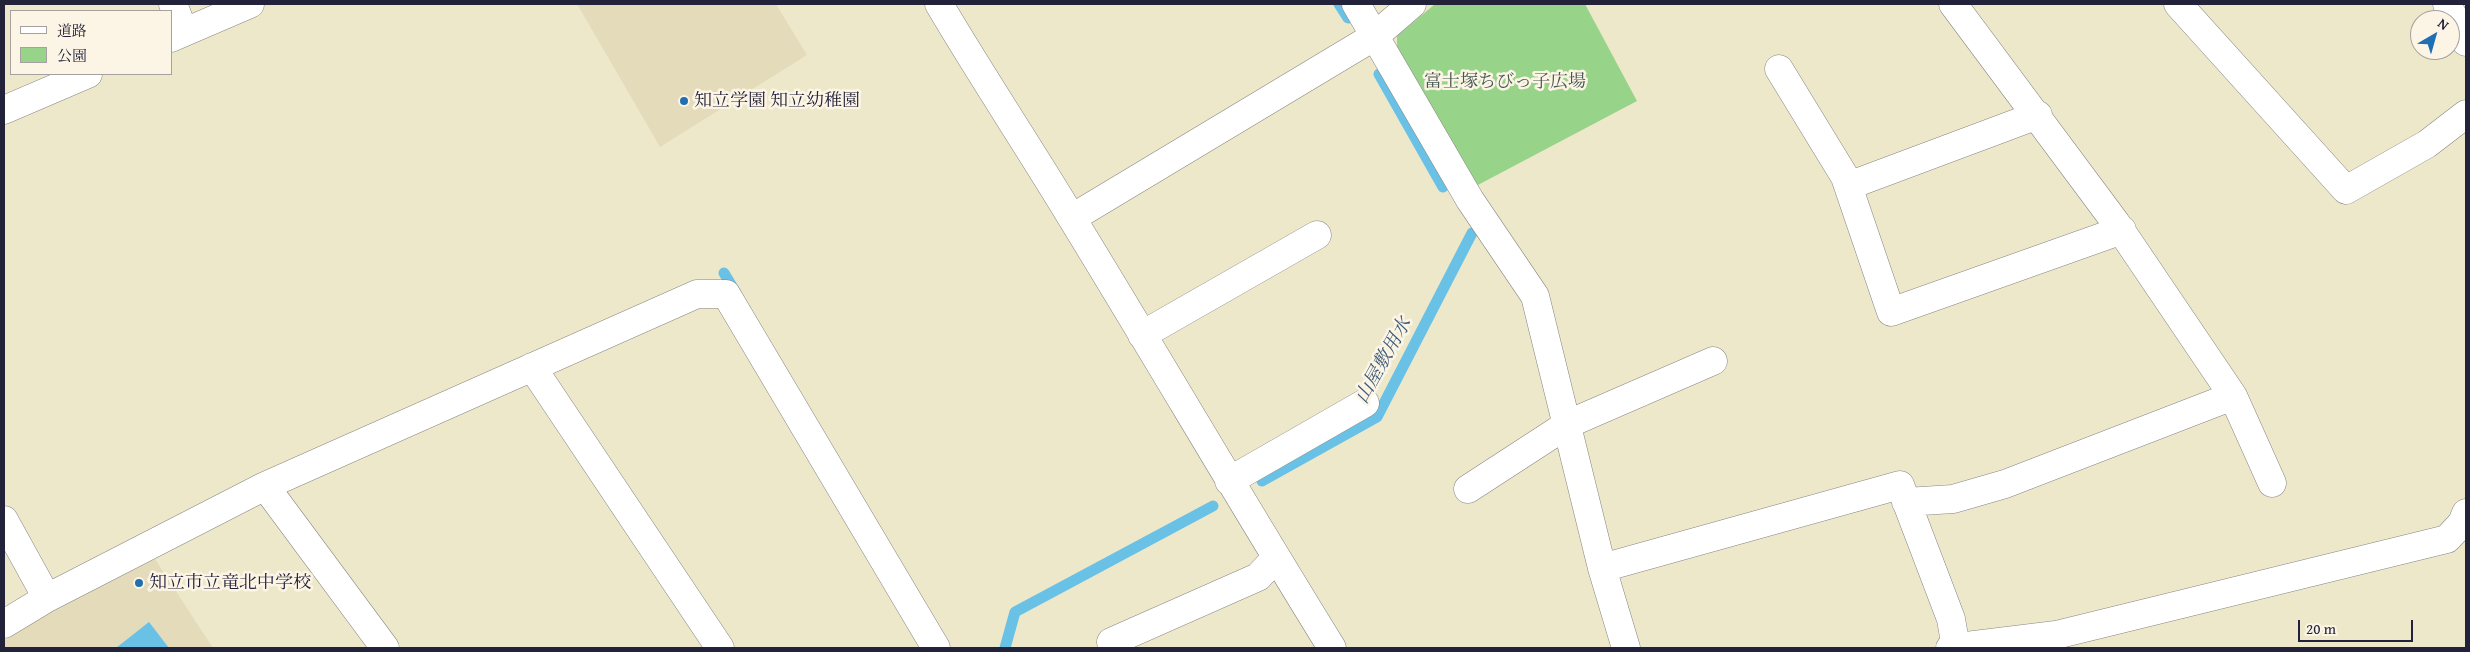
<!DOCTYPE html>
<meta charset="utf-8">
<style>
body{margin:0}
#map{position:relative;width:2470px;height:652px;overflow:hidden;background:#eee8cb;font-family:"Gentium Book Plus","Noto Serif JP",serif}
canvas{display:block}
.frame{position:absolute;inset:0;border:5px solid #22223b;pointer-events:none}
.legend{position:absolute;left:10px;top:10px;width:162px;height:65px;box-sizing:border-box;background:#fcf5e5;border:1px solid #a5a1a1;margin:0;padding:6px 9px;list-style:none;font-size:15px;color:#22223b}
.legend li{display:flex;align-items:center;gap:10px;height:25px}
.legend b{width:25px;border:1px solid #a5a1a1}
.north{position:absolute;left:2410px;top:10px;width:50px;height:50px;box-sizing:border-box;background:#fcf5e5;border:1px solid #a5a1a1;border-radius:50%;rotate:38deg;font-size:14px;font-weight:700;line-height:20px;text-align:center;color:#22223b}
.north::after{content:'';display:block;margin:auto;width:18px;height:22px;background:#1f6fb2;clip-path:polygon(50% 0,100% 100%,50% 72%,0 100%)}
.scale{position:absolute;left:2298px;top:620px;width:115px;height:22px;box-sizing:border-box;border:2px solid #22223b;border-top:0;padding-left:6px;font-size:15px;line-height:18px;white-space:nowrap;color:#22223b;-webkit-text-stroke:4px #fcf5e5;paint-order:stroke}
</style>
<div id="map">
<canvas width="2470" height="652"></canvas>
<div class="frame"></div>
<ul class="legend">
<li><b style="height:6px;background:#fff"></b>道路</li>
<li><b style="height:14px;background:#97d489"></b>公園</li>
</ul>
<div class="north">N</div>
<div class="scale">20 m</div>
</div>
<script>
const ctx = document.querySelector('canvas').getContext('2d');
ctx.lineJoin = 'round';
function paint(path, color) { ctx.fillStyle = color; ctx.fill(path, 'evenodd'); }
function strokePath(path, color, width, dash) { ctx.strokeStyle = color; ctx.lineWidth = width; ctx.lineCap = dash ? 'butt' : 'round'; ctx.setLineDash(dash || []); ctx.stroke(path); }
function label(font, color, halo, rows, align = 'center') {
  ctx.font = font + ' "Gentium Book Plus","Noto Serif JP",serif'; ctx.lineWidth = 5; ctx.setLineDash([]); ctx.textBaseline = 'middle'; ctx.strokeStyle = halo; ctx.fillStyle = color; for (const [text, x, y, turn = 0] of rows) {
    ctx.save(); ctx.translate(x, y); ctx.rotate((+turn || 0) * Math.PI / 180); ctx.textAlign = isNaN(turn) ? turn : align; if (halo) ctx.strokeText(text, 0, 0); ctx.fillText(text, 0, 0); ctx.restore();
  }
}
paint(new Path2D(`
 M577,4H776L807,55L660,147Z
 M155,559L213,648H4V641L59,607Z`), '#e4dbba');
paint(new Path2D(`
 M1435,4H1585L1637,101L1476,186L1397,53V36Z`), '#97d489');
paint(new Path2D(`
 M149,622L169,648H116Z`), '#69c1e6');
strokePath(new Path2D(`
 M1339,4L1348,18
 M1379,74L1443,187
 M724,273L736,293
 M1262,481L1377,417L1472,233
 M1005,648L1015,612L1213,506`), '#69c1e6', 11);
const minor = new Path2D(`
 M173,4L184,32
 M939,4C982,77 1029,147 1073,220C1160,362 1244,506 1332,648
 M1356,4L1470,200L1535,296L1602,568L1626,648
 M1953,4L2116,223L2233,396L2272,483
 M2178,4L2346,190L2427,144L2466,114
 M2447,4L2466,42
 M171,38L250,4
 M1779,69L1845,177L1891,312L2122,230
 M4,110L88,74
 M1848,186L2038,115
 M1072,218L1375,36L1412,4
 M1142,335L1317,235
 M532,367L720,648
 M1229,481L1365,403
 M265,486L385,648
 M1468,489L1568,424L1713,361
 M1906,502L1953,499L2005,484L2233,396
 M4,520L47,598
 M1602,568L1900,485L1951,619L1956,648
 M4,624L47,598L265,486L697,294H726L936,648
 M1111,642L1258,577L1276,558
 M1950,648L2056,635L2447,539L2462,523L2466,513`);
strokePath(minor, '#888583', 29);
strokePath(minor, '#fff', 28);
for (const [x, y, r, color] of [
 [684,101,5,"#1f6fb2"],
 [139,583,5,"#1f6fb2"]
]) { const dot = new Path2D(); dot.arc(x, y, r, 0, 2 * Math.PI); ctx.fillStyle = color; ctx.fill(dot); strokePath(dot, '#fcf5e5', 2); }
label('18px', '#455752', '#fcf5e5', [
 ["富士塚ちびっ子広場",1505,82]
]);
label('18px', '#22223b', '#fcf5e5', [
 ["知立学園 知立幼稚園",694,101],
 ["知立市立竜北中学校",149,583]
], 'left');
label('italic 19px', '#3b5a77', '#fcf5e5', [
 ["山屋敷用水",1384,361,-61]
]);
</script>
